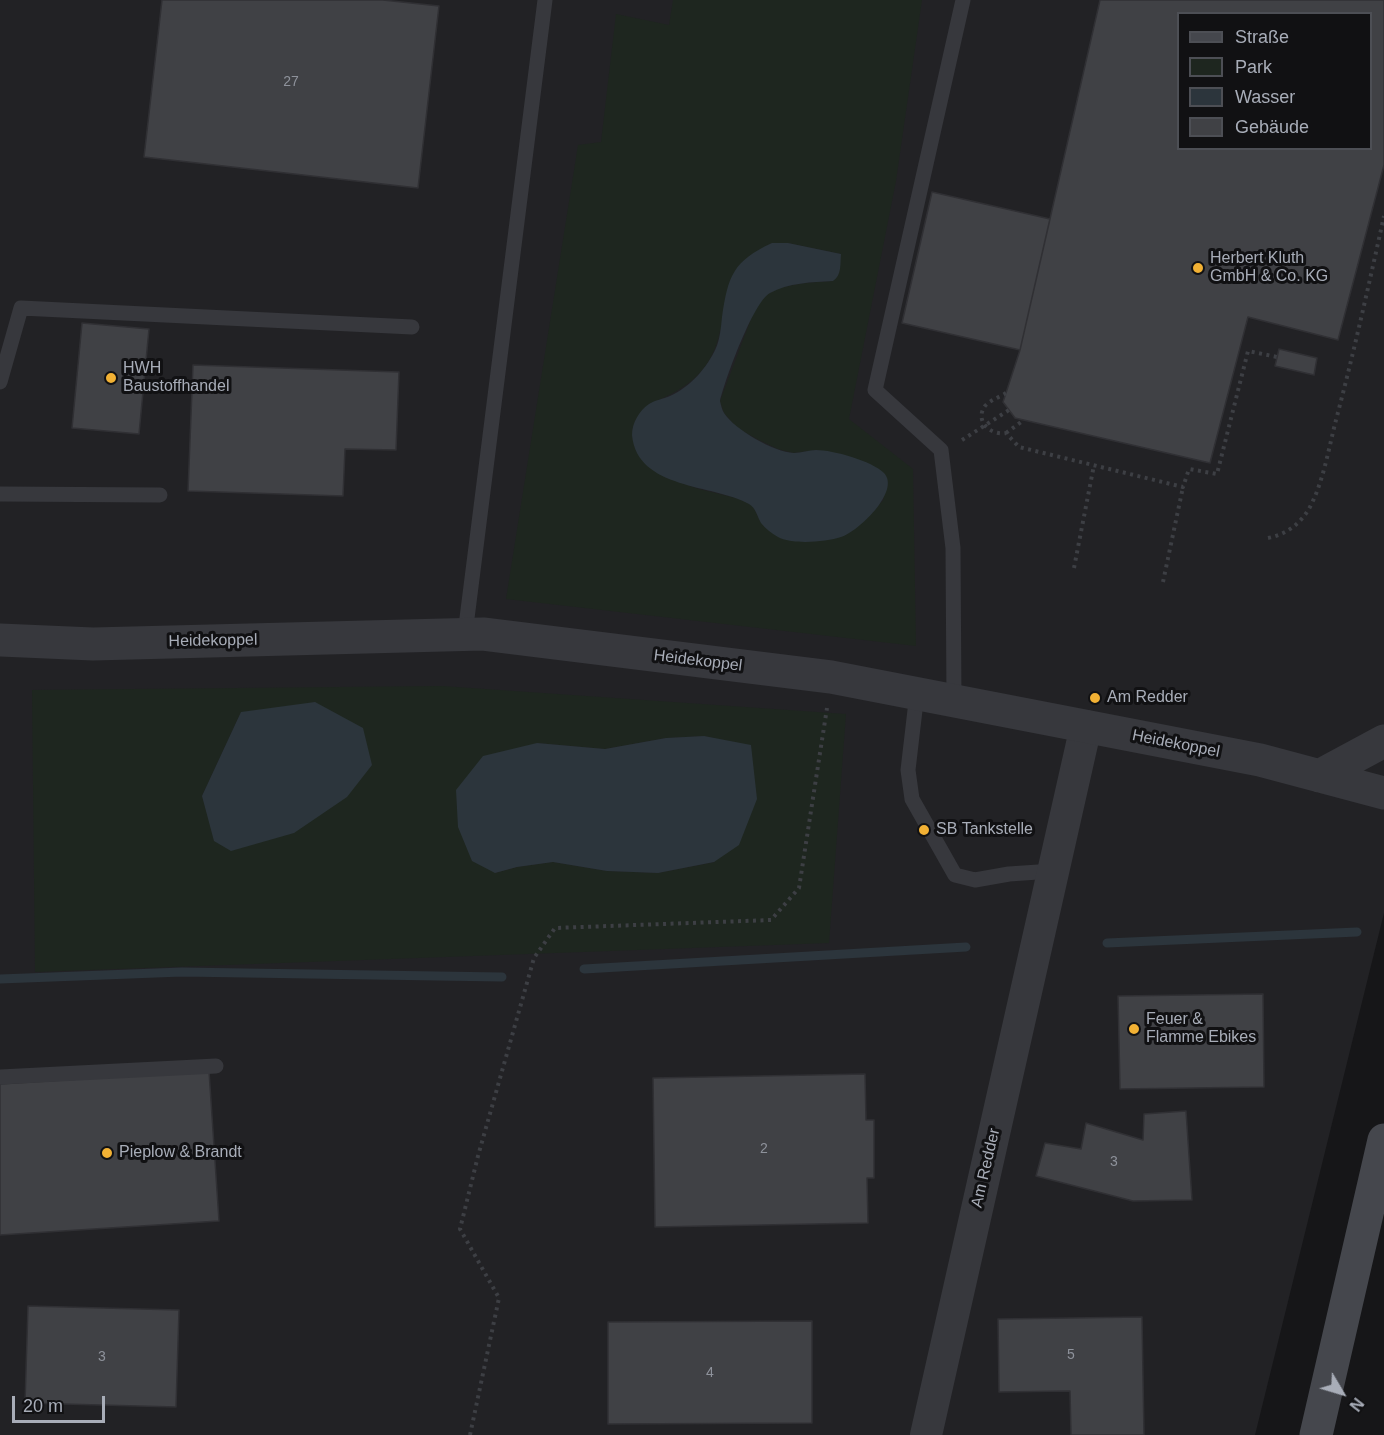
<!DOCTYPE html>
<meta charset="utf-8">
<style>
body{margin:0}
#map{position:relative;width:1384px;height:1435px;overflow:hidden;background:#161618;font-family:Arial,sans-serif}
canvas{display:block}
.legend{position:absolute;left:1177px;top:12px;width:195px;height:138px;box-sizing:border-box;background:#111113;border:2px solid #4d4f55;margin:0;padding:8px 10px;list-style:none;font-size:18px;color:#a8adb8}
.legend li{display:flex;align-items:center;gap:12px;height:30px}
.legend b{width:30px;border:2px solid #4d4f55}
.north{position:absolute;left:1312px;top:1363px;width:60px;height:60px;-webkit-text-stroke:4px #111113;paint-order:stroke;rotate:128deg;font-size:16px;font-weight:700;line-height:24px;text-align:center;color:#a8adb8}
.north::after{content:'';display:block;margin:auto;width:21px;height:27px;background:#a8adb8;clip-path:polygon(50% 0,100% 100%,50% 72%,0 100%)}
.scale{position:absolute;left:12px;top:1396px;width:93px;height:27px;box-sizing:border-box;border:3px solid #a8adb8;border-top:0;padding-left:8px;font-size:18px;line-height:21px;white-space:nowrap;color:#a8adb8;-webkit-text-stroke:4px #111113;paint-order:stroke}
</style>
<div id="map">
<canvas width="1384" height="1435"></canvas>
<ul class="legend">
<li><b style="height:8px;background:#45474d"></b>Straße</li>
<li><b style="height:16px;background:#1e261f"></b>Park</li>
<li><b style="height:16px;background:#2c353c"></b>Wasser</li>
<li><b style="height:16px;background:#404145"></b>Gebäude</li>
</ul>
<div class="north">N</div>
<div class="scale">20 m</div>
</div>
<script>
const ctx = document.querySelector('canvas').getContext('2d');
ctx.lineJoin = 'round';
function paint(path, color) { ctx.fillStyle = color; ctx.fill(path, 'evenodd'); }
function strokePath(path, color, width, dash) { ctx.strokeStyle = color; ctx.lineWidth = width; ctx.lineCap = dash ? 'butt' : 'round'; ctx.setLineDash(dash || []); ctx.stroke(path); }
function label(font, color, halo, rows, align = 'center') {
  ctx.font = font + ' Arial,sans-serif'; ctx.lineWidth = 6; ctx.setLineDash([]); ctx.textBaseline = 'middle'; ctx.strokeStyle = halo; ctx.fillStyle = color; for (const [text, x, y, turn = 0] of rows) {
    ctx.save(); ctx.translate(x, y); ctx.rotate((+turn || 0) * Math.PI / 180); ctx.textAlign = isNaN(turn) ? turn : align; if (halo) ctx.strokeText(text, 0, 0); ctx.fillText(text, 0, 0); ctx.restore();
  }
}
paint(new Path2D(`
 M0,0H1384V913L1255,1435H0ZM1178,14H1370V148H1178Z`), '#222225');
paint(new Path2D(`
 M673,0H922L896,181L849,419L913,469L916,646L506,599L578,145L601,142L616,14L669,25ZM772,243H788L841,254L833,281C815,282 780,284 766,295C762,299 758,306 754,311L720,401L724,413L737,428L759,440L778,449L793,453L817,450L884,499C836,556 824,539 760,521L753,506L740,499L699,489L667,478L649,404C685,390 712,372 720,331Z
 M442,686L846,714L829,943L35,972L32,690ZM241,712L372,765L202,796ZM704,736L751,746L715,862L658,873L607,871L553,862L517,867L495,873L537,743L605,749L666,738Z`), '#1e261f');
paint(new Path2D(`
 M772,243H788L841,254C840,264 842,275 833,281C812,282 788,283 770,293C753,302 725,380 720,401C721,405 722,410 724,413C735,430 774,452 794,453C801,453 809,450 816,450C833,450 872,461 884,473C901,491 858,532 841,537C826,542 792,545 778,537C771,533 766,529 761,523C757,516 756,508 749,504C714,484 637,490 632,435C632,423 639,411 649,404C655,400 663,399 670,396C690,387 707,368 716,348C720,339 721,327 722,317C728,276 733,261 772,243Z
 M315,702L363,728L372,765L347,797L294,833L231,851L214,841L202,796L241,712Z
 M704,736L751,745L757,799L739,845L714,862L658,873L607,871L553,862L517,867L495,873L472,861L458,827L456,790L483,756L537,743L605,749L666,738Z`), '#2c353c');
strokePath(new Path2D(`
 M1107,943L1357,932
 M584,969L966,947
 M0,979L182,972L502,977`), '#2c353c', 9);
const building = new Path2D(`
 M162,0H383L439,6L418,188L144,157Z
 M1100,0H1384V165L1338,340L1248,317L1210,463L1015,418L1003,402L1020,350ZM1178,14H1370V148H1178Z
 M932,192L1050,219L1020,350L902,323Z
 M82,323L149,329L139,434L72,428Z
 M1279,349L1317,358L1314,375L1275,366Z
 M193,365L399,372L396,450L345,449L343,496L188,491Z
 M1263,994L1264,1087L1120,1089L1118,996Z
 M209,1071L219,1221L0,1235V1084Z
 M865,1074L866,1120H874V1178H867L868,1223L655,1227L653,1078Z
 M1186,1111L1192,1200L1133,1201L1036,1176L1045,1143L1081,1149L1086,1123L1143,1140L1144,1114Z
 M28,1306L179,1310L176,1407L25,1403Z
 M1142,1317L1144,1435H1071L1070,1391L999,1392L998,1319Z
 M812,1321V1423L608,1424V1322Z`);
paint(building, '#404145');
strokePath(building, '#303034', 1.5);
strokePath(new Path2D(`
 M1006,393C1000,397 990,400 985,406C974,421 991,436 1006,433L1019,447L1183,487L1189,469L1217,474L1248,351L1277,357
 M1006,433L1024,420
 M962,440L1009,410
 M1268,538C1288,534 1303,522 1312,503C1324,478 1329,447 1336,420C1354,352 1369,284 1384,216
 M1074,568L1094,465
 M1163,582L1183,487
 M470,1435L499,1298L460,1229L478,1156L534,958L555,928L771,920L799,888L827,708`), '#3d3f44', 4, [3, 4.5]);
strokePath(new Path2D(`
 M0,382L21,308L412,327
 M0,494L160,495
 M465,634L545,0
 M917,693L908,770L912,799L955,875L975,880L1009,874L1053,871
 M954,701L953,548L941,450L875,390L963,0
 M0,1077L216,1066`), '#37383d', 15);
strokePath(new Path2D(`
 M926,1435L1086,726`), '#37383d', 32);
strokePath(new Path2D(`
 M0,640L93,644L483,634L831,677L1260,760L1384,793
 M1319,776L1384,741`), '#37383d', 33);
strokePath(new Path2D(`
 M1316,1435L1384,1140`), '#45474d', 33);
for (const [x, y, r, color] of [
 [1198,268,6,"#f2b134"],
 [111,378,6,"#f2b134"],
 [1095,698,6,"#f2b134"],
 [924,830,6,"#f2b134"],
 [1134,1029,6,"#f2b134"],
 [107,1153,6,"#f2b134"]
]) { const dot = new Path2D(); dot.arc(x, y, r, 0, 2 * Math.PI); ctx.fillStyle = color; ctx.fill(dot); strokePath(dot, '#111113', 2); }
label('14px', '#8e929b', null, [
 ["27",291,82],
 ["2",764,1149],
 ["3",1114,1162],
 ["5",1071,1355],
 ["3",102,1357],
 ["4",710,1373]
]);
label('16px', '#a8adb8', '#111113', [
 ["Herbert Kluth",1210,259],
 ["GmbH & Co. KG",1210,277],
 ["HWH",123,369],
 ["Baustoffhandel",123,387],
 ["Am Redder",1107,698],
 ["SB Tankstelle",936,830],
 ["Feuer &",1146,1020],
 ["Flamme Ebikes",1146,1038],
 ["Pieplow & Brandt",119,1153]
], 'left');
label('16px', '#a8adb8', '#111113', [
 ["Heidekoppel",213,641,-1],
 ["Heidekoppel",698,661,7],
 ["Heidekoppel",1176,744,11],
 ["Am Redder",986,1168,-77]
]);
</script>
